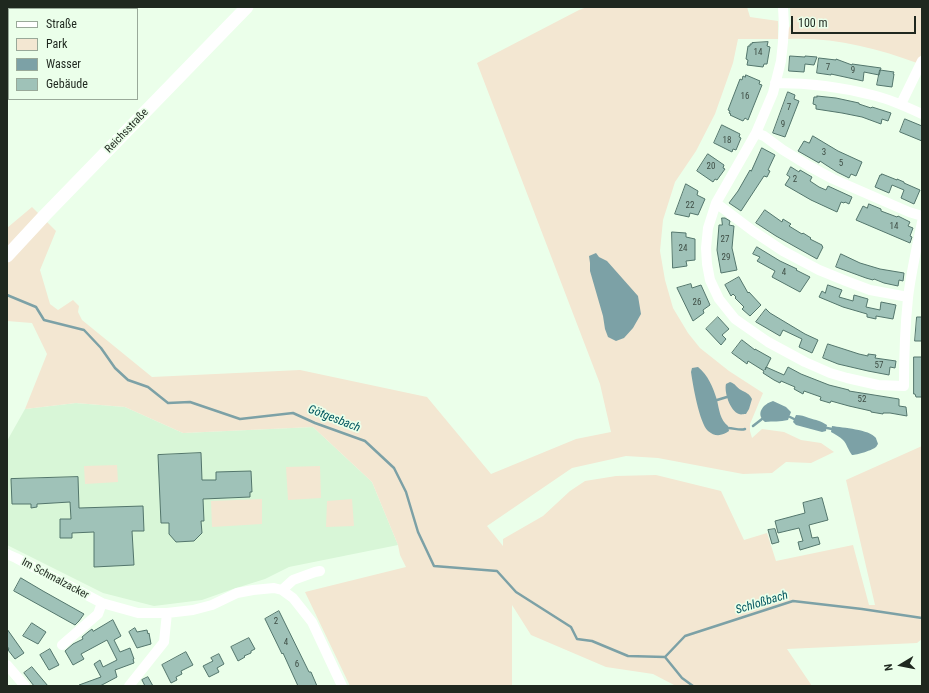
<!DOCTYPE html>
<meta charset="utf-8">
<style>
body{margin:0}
#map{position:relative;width:929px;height:693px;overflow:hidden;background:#ebffea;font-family:"Roboto Condensed",sans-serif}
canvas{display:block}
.frame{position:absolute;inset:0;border:8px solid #1f281f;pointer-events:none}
.legend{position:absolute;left:8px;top:8px;width:130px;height:92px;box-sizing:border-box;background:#ebffea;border:1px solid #99a999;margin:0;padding:5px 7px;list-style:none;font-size:12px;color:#1f281f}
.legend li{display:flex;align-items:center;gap:8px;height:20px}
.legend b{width:20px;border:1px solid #99a999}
.north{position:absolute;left:881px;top:645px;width:40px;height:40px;-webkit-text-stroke:3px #ebffea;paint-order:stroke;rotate:260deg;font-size:11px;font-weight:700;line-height:16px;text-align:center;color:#1f281f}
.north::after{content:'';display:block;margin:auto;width:14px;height:18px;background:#1f281f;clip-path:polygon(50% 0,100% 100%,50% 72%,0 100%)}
.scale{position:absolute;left:791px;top:16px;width:125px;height:18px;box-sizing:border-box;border:2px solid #1f281f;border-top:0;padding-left:5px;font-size:12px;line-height:14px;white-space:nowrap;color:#1f281f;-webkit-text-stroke:3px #ebffea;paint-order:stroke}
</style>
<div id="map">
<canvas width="929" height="693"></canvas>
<div class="frame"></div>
<ul class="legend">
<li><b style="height:5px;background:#fff"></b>Straße</li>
<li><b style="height:11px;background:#f3e7d2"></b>Park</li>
<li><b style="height:11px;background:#7ca1a6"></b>Wasser</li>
<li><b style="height:11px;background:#9fc2b8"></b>Gebäude</li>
</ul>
<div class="north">N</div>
<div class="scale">100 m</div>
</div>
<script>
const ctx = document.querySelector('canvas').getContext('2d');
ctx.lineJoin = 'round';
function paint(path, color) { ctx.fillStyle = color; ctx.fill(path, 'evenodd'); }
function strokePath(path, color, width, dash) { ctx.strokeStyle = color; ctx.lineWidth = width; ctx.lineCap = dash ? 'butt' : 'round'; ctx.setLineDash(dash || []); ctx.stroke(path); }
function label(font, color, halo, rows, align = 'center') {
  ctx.font = font + ' "Roboto Condensed",sans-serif'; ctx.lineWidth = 3.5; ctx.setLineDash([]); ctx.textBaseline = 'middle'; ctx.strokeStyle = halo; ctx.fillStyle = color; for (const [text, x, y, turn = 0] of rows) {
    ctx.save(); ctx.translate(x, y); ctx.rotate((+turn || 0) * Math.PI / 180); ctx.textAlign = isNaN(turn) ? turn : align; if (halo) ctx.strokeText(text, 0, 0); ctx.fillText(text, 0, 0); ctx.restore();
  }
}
paint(new Path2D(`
 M76,403L125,407L183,433L313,427L372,482L398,545L289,567L265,579L233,589L202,600L154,606L103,593L7,545V441L25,409Z`), '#d8f6d7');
paint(new Path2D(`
 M587,7H747L750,17L778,21V39H738L733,63L715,114L696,151L675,182L663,220L660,251L665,280L673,308L688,333L700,348L729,371L763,393L750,424V431L752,438L762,429L784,432L801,440L821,443L834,452L811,463L786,462L772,473L743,474L658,458L626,456L572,468L487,526L503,546V539L543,516L570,491L585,481L616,476L656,475L721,491L744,540L767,533L776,561L853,545L869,605H875L846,480L922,446V639L917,643L787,649L812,686H676L653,674L606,667L531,635L512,605V686H350L305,592L406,567L400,555L398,545L372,482L313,427L183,433L125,407L76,403L25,409L47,354L32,323L7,321V228L32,207L56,231L40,270L50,304L58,310L73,300L79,306L78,312L82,320L152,377L300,370L427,397L491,474L576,439L611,432L600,384L477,63L579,10Z
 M790,7H922V53L917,63C876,48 833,37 788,39V30L791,24Z
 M117,465L118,482L85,484L84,466Z
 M320,466L321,498L288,500L286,467Z
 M262,499V524L212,527L211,501Z
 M352,499L354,526L326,527L327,501Z`), '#f3e7d2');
paint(new Path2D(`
 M596,253L599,257L607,261L638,296L641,314L633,328L624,338L616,341L608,337L605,329L603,316L590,271V263L589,256Z
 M698,367C708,375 713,387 717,400C719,409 720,420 728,426L729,431C722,436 715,437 708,431C699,422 693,385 691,372L692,368Z
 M730,382C736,384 736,387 741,390C746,393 749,393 752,399L749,409L746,414C743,414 741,415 739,414C730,411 724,392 726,384Z
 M773,401L786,407L791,412L788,420C780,422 773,421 765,422C755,414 763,404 773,401Z
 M796,415C801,415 804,416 809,418C816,420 821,421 827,425L826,431L822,432L796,425L793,422Z
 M832,426C843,428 869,429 876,438C876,439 878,443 878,444C877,445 877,446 876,447C873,450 857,455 852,455C848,450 847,444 843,440C840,437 835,434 831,432Z`), '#7ca1a6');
strokePath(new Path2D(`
 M7,295L36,307L44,320L84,330L101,348L115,368L128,380L148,387L168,403L190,402L240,419L293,413L315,423L365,441L394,468L406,492L418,532L434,566L497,571L516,592L571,627L577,639L592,641L628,656L665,657
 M717,400L727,397
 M790,417L794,419
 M753,426L762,419
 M728,428C734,428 740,431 745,429
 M827,428L832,429
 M665,657L685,636L793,601L862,609L922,618
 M665,657L682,678L693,686`), '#7ca1a6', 2.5);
const building = new Path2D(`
 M768,42L767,46L770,47L767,64H764L763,67L747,65L748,60L746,59L748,46H750V44H752V43Z
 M790,56L805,57V56L817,57L814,65L805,64L804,72L789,71Z
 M819,58L836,60V59L852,65V64L881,68L879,75L864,72L863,81L831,74V75L817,73Z
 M880,70L894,72L893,74H894L892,87L877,85Z
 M746,75L760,81L759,84L762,85L748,120L745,118L743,121L730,115L731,114L729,113L730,111L728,110L740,79L742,80L743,76L745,77Z
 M788,92L795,95L794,99L799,101L785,137L773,133Z
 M817,96L836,98L859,103V104L871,108L872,107L891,113L888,121L882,119L881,124L862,117L842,113L816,109V105L813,104L814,97H817Z
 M905,119L922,126V141L900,132Z
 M722,125L740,134L739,137L741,138L736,150L733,149L732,152L714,143Z
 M813,136L838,151L862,162L856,176L851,174L849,178L837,172L826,165L820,161L819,163L798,151L804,141L809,143Z
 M762,148L775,155L768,170L770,171L767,177L764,176L741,211L729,203L738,191L750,170L751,171Z
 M708,154L724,165L723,168L725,169L717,180L715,179L713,182L697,171Z
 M791,167L799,172L800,170L812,177L810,181L819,187L826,190L828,186L852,197L849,204L845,202L844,203L841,202L837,212L811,200L785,185L790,177L787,175Z
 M882,174L897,180V179L904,182V183L920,190L914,204L901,198L904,190L892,185L889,193L875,187L880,175H881Z
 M686,184L698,191L697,195L705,199L698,215L690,213L689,217L675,214Z
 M869,204L881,209V211L897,217L898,216L910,222L908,226L913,228L910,236L912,237L910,243L856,220L863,206L867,208Z
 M765,210L782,222L783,219L791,224L789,226L802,234L803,233L811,238L810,239L822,245V246L823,247L817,259L776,236L756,223Z
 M722,218H725L730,221L729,225L734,226L732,248L737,270L721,273L717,250L719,225H722Z
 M672,232L686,233V237L695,239V260L686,261L687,266L673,268Z
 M757,247L780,261L797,269L796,270L810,277L800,292L772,277L775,271L757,261L760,257L753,254Z
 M841,254L860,263L880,269L904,273L903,281L899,280L898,286L884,283L874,279L873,280L866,278L836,267Z
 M739,277L748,293L749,292L761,305L750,316L742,309L744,307L735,298L736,297L733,294L731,296L725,285Z
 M691,284L692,288L701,285L710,305L703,310L704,313L693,321L677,288Z
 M828,285L842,290L839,297L853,301L854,295L868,299L866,307L880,310L881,302L896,305L893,319L876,316V319L867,317V314L843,307L819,297L822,291L825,293Z
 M766,309L770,313L805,334L818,340L812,353L799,347L802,339L783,330L780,336L756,322Z
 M718,317L729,329L722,335L726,339L721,345L706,329Z
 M917,317H922V341H915Z
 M742,340L755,350V349L771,358L765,370L766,367L784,375L788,367L801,374L829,385L849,390V391L899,399V406L906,407L907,416L890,413H883V414L871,412V411L849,406L831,401L830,403L820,400L821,397L804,391L803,394L794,389L795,387L781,381L780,383L774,380L763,373L764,371L748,361L747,364L732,353Z
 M828,344L859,354L868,356V354L876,355L875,358L896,361L895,368L890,367L889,375L868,371L838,364L823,358Z
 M914,357H922V397H916L915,394H914Z
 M201,453L202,480H216V472L251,471L252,492H250V497L203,499L204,521H201L202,533L194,541L176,542L169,534V523H161L158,455Z
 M78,477L79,508L143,506L144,531H132L134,565L94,567V532L72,533V538H60V519H71L70,502L37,504V507L31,508V504H12L11,479Z
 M822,498L828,520L809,525L812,538L818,537L820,544L800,550L798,542L803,541L799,528L778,533L775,521L805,513L803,503Z
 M775,529L779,542L772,544L768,530Z
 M21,578L43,591L84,614L79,621L75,625L14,591Z
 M279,611L309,672H311L317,686H298L283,653L282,654L265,619Z
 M113,620L121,636L114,640L120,652L130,648L134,659H133L134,663L115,670L117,677L100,686H79V685L101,677L94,664L100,660L103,667L117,660L107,640L81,654L84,659L73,665L65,651L73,644L83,639L82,637L88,632L92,629L93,631Z
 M32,623L46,632L38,644L23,636Z
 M135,628L137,632L147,630L148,634L149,633L151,644L137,648L129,632Z
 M7,629L24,653L15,659L8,650L9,649L7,646Z
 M249,638L255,649L251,651V653L244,656L245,657L238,661L231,647Z
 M50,649L59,665L49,670L40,655Z
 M186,652L193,665L181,671L182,674L176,677L177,680L171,683L162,665Z
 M219,654L224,664L217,668L219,672L209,677L203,666L213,661L211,658Z
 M32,667L37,673L48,686H34L24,673Z
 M148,677L153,686H145L142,680Z`);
paint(building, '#9fc2b8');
strokePath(building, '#53766c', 1);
strokePath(new Path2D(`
 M783,7L784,26L783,42L781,61L773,93L756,133L716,203L708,228L706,248L707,264L710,280L719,299L735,319L768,342L805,362L830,373L847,378L878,385L904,386C904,357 905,327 908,298C911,272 917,247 922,222
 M775,83C809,83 843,87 876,96C892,100 907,107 922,114
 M901,104L922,61
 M756,133L764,136L783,150L809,166L833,179L909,212L922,216
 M716,203L753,231L783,251L819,270L846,281L870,290L908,297
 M7,554L16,558L102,603L138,613H167L193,610L212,605L237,593L253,590L274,588L282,590L293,598L312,622L342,686
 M282,590L293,580L315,572L320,571
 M62,645L98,614L102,603
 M7,665L25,686
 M129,686L164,642L167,613`), '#fff', 10);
strokePath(new Path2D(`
 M7,256L45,215L247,7`), '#fff', 13);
label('9px', '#3f4e45', null, [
 ["14",758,53],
 ["7",828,68],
 ["9",853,71],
 ["16",745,97],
 ["7",789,108],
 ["9",783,125],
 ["18",727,141],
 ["3",824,153],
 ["5",841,164],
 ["20",711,167],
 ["2",795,180],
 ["22",690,206],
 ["14",894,227],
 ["27",725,240],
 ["24",683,249],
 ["29",726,258],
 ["4",784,273],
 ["26",697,303],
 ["57",879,366],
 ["52",862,400],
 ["2",276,622],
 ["4",286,643],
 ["6",297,665]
]);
label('11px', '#1f281f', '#ebffea', [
 ["Reichsstraße",127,131,-46],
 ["Im Schmalzacker",55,579,28]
]);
label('italic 12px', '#02565f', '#ebffea', [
 ["Götgesbach",334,419,21],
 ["Schloßbach",762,603,-17]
]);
</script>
